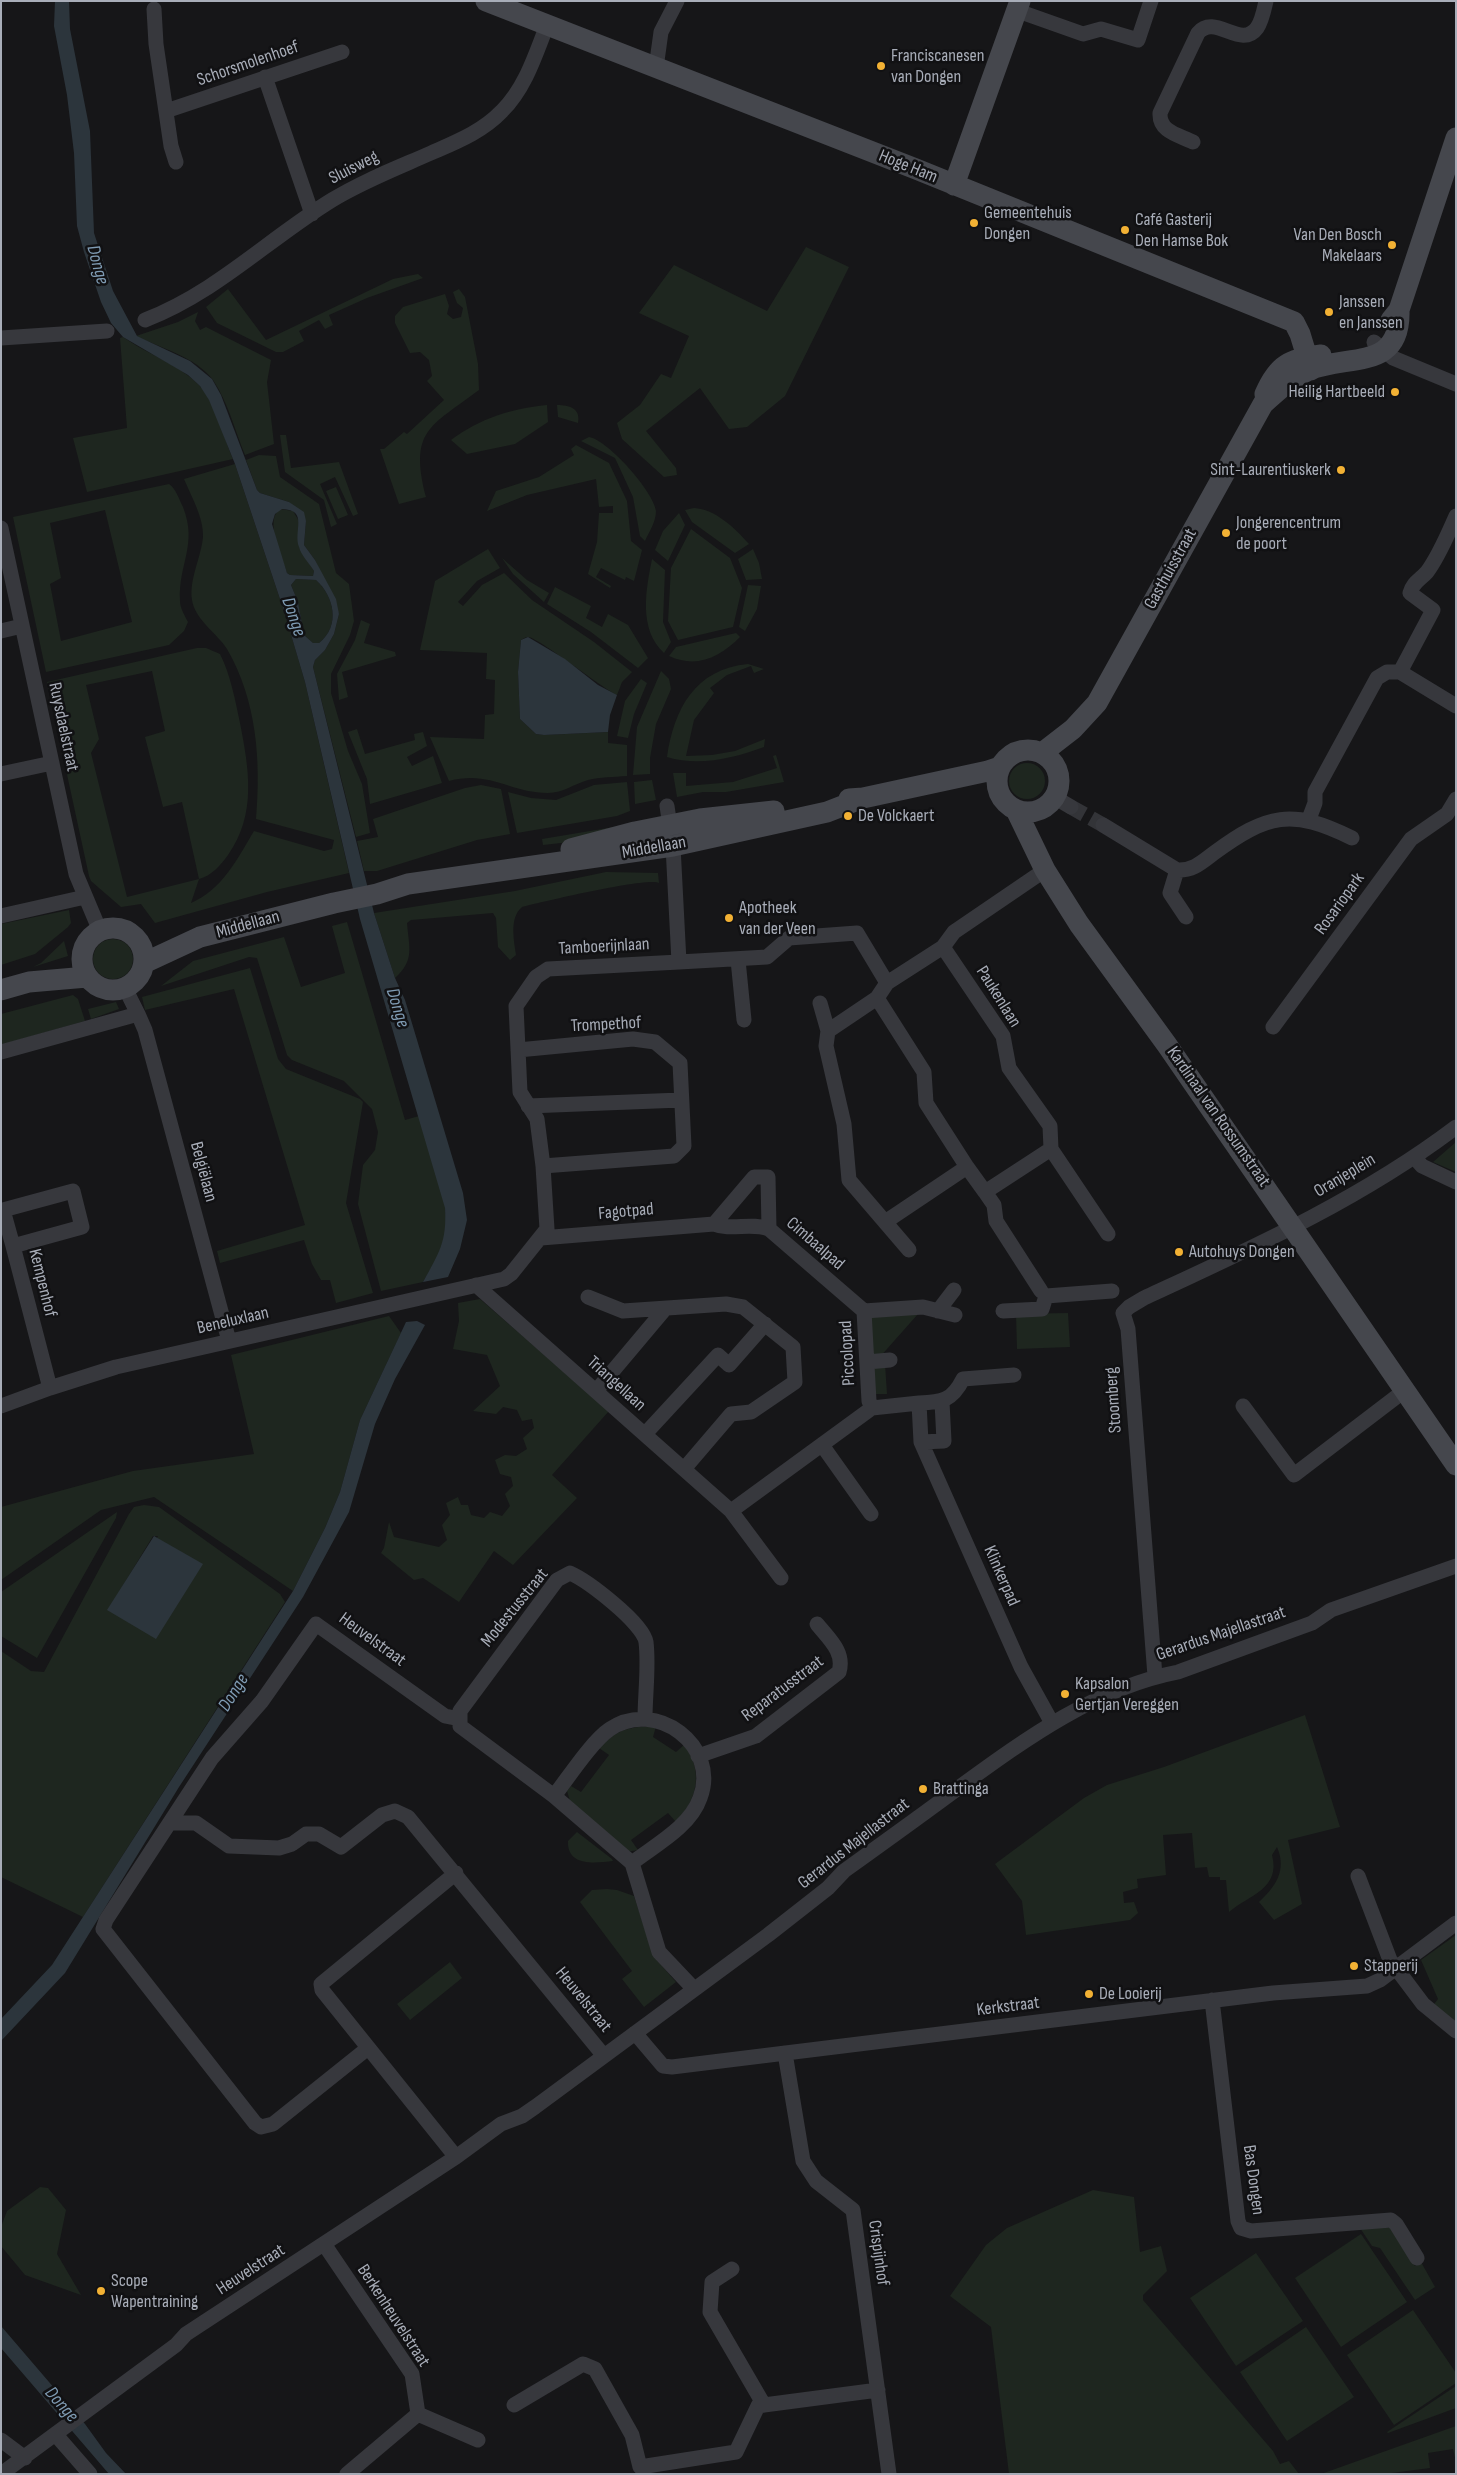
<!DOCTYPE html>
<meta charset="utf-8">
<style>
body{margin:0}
#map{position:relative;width:1457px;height:2475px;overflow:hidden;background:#161618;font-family:"Sofia Sans Condensed",sans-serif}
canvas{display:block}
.frame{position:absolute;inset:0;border:2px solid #a8adb8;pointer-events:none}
</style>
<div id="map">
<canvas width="1457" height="2475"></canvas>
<div class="frame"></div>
</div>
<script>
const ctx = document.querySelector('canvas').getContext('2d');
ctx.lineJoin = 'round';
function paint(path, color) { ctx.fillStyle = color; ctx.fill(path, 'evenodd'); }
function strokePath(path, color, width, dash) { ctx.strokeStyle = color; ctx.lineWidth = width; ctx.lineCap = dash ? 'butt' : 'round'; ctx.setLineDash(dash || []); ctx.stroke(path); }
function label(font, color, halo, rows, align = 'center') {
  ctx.font = font + ' "Sofia Sans Condensed",sans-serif'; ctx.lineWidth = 5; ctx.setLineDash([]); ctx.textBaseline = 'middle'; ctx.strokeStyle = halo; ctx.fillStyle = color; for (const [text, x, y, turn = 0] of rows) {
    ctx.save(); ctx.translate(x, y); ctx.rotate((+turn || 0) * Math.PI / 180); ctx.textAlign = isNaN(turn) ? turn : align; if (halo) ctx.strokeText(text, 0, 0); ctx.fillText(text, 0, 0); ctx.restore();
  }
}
paint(new Path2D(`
 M806,247L849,267L785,396L747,427L729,429L700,388L646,431L676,468L677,475L664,477L622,439L617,423L640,405L661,374L671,378L689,336L639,313L674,265L767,311Z
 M418,274L423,278L367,298L329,315L333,325L325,329L319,320L299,331L304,341L283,352H276L217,323L206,307L228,289L266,340L393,279Z
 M459,289L465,297L478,364L479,390C430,427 409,430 426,497L399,504L380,449H384L404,432L407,434L444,400L427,381L432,376L429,360L420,352L410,353L395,323V316L403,307L445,294L449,306L447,314L453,319L461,317L463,308L457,303L453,292Z
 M198,312L195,321L200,330L206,327L271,360L267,382L274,444L245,455C235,431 228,402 213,380C196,357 161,348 136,336L178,322Z
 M123,337C147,354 178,364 199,385C216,403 223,436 233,459L87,492L73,438L127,428L120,338Z
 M547,405L548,422L515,444L467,454L451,440C481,418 510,409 547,405Z
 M557,405C569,405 581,408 578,423L558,417Z
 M280,435H286L291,468L339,462L358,514L353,516L335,477L320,484L337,524L331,527L324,500L285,472Z
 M589,437C608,440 654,492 656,511C656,522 649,532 645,541L640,536L633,497L615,458L581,441Z
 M576,445L609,463L627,501L631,541L642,550L634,581L626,577L625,580L601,568L596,577L611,586L610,588L588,574L597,542L599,513H613V506L599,507L596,479L527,495L487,511L496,491L539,477L574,455L571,449Z
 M259,455L276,456L280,477L319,504L336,573L349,584L354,621L350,635L331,674V693L348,751L362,784L370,833L356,837L313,667L315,660L325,650L334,634L339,614L315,560L304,545L306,521L289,502L260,493L257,490L246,460Z
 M235,464L284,611L305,682L349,873L267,892L155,923L141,904L121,907L91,881L89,876L47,682L197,648H206L220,654C231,676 235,700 240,723C249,769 257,814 228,855C221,865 211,876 199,879L191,903C222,890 238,858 254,831L324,851L332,849L334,840L256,819C261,761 257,701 227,649C217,633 195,620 192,600C189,579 201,558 203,537C204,518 191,496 184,479ZM152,671L165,731L145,737L163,807L182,802L199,879L127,897L91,753L99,739L86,685Z
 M169,484C176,489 179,499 183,507C198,545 178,564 180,601C180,608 185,616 188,622L184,631L169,645L46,672L13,517ZM105,510L132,622L61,641L50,584L61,578L50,523Z
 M336,487L348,515L338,519L326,491Z
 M694,508C715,509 735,528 749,544L735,553L692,522L685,510Z
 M280,509L293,511L299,521V547L314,571L313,576L290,575L287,573C282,557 264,520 280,509Z
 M679,513L685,525L668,561L655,550L663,531Z
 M691,529L730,558L742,588L733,627L678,640L668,621L671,568Z
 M488,549L500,568L477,581L458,602L463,606L482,585L504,573L532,600L594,642L632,672L622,682L617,695C602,688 536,636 528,637C525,637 523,639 521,640L518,672L520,719L536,734L544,735L608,732V743L627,745V776C614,777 600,777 588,780C574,784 563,793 548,793C510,793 490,770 449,781L430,737L484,739L485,715L494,714L495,680L486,679L487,653L420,650L435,581Z
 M753,549L759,563L762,579L746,580L738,559Z
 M502,558L527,580L549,593L544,602L513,574Z
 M652,559L665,570L663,622L671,642L664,653C638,629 646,589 652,559Z
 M296,579L316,580C334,596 341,626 319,643H313L304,635L298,602L291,585Z
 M748,585L761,586L757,609L745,631L739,627Z
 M555,587L591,606L586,618L602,627L608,614L628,625L648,658L638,668L591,632L547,604Z
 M361,620L370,624L364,643L395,652L396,656L342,672L348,697L339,700L337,674L355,640Z
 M736,633L740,637C720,657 697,669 669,656L676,647Z
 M748,664L764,669L754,673L751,666L727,675L710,688L714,693L694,720L686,756L712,755L735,751L765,739L764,747C734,758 699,767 667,757C674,709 695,669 748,664Z
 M661,671L669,679L671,689L656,724L650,758V774L633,775L637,727Z
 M641,679L647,683L634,714L628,738L617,736L625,701Z
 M357,729L365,754L415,740L414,734L423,732L427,746L407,757L412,766L433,756L442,783L370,804L367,779L348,732Z
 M776,755L784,782L726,792H703L677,797L673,773H686V786L733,782L777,768L773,756Z
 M1009 781a18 18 0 1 1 36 0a18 18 0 1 1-36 0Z
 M652,780L656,800L635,804L634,782Z
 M627,782L630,811L617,816L517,833L508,792L531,798L556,800L594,785Z
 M481,785L501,789L510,834L477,840L377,871H364L357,841L378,837L373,819L465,788Z
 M632,822L633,827L588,840L543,845L542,839L620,826Z
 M606,872L658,873L659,883C647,877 542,902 522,907C509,918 514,940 516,955L510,960L498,947L496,918L493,913L411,920L407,923C409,948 415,960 395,978L374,913L515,891Z
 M69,910L71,923L68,927L35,954L1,965V924Z
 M347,922L405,1120L419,1116C430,1151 457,1212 442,1248C437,1260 429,1271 423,1282L381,1291L358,1204L363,1165L375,1150L378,1132L372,1109L344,1081L292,1060L287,1055L257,958L249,957L161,986L193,961L284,937L301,987L345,973L332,926Z
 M93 959a20 20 0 1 1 40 0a20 20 0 1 1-40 0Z
 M64,941L68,956L33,967L41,963Z
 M250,968L278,1059L286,1069L360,1099L363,1102L346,1203L373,1293L336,1303L330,1280H321L312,1264L304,1240L220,1263L217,1251L305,1225L234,989L145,1010L142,997Z
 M73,995L78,999L85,1021L1,1045V1014Z
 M116,1002L119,1009L91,1019L88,1009Z
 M1456,1142V1172L1433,1162Z
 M480,1299L609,1411L552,1475L577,1498L513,1565L494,1551L459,1602L423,1578L414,1580L381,1553L384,1548L389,1522L394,1537L439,1547L447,1540L442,1525L450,1515L446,1503L458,1497L461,1505H468L471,1515L484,1518L490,1512L502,1516L510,1506L505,1494L513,1486L511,1477L500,1474L495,1460L505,1455L516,1456L527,1449L523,1438L534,1428L532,1419L522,1421L517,1410L503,1407L496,1414L473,1411L500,1386L487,1355L453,1349L459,1321L458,1303Z
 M1068,1313L1070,1347L1017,1349L1016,1314Z
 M918,1314L879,1358H871L869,1316Z
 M389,1316L401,1333L360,1420L340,1492L325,1528L293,1591L154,1497L101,1510L1,1580V1507L133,1471L254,1454L231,1355Z
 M885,1364L887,1394H874L872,1365Z
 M144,1505L159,1507L280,1594L285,1602L83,1917L1,1877V1651L31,1671L44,1672L129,1514L134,1507ZM153,1536H158L108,1610Z
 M117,1512L116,1518L37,1658L1,1636V1592Z
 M1305,1715L1340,1827L1288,1840L1302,1904L1274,1920L1259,1902C1276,1886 1287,1870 1277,1847L1272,1855C1281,1889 1249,1895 1229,1912L1226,1880H1220V1877H1209L1207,1867L1195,1868L1192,1833L1163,1835L1166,1875L1137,1879L1138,1888L1123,1892L1124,1903L1134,1902L1138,1913L1130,1920L1026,1935L1022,1901L995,1864L1084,1798L1107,1785L1164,1767Z
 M656,1726L653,1737L676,1752L685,1744C703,1772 698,1799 676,1822L668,1813L631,1840L638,1850L626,1852L570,1801L567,1791L571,1786L581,1792L609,1755L599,1748C619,1728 629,1727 656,1726Z
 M577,1832L612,1859L613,1861C595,1863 567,1867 568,1841Z
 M607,1889L617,1890L634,1896L654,1957L676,1982L644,2007L622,1979L632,1971L580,1902L592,1890Z
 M1456,1935V2026L1431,2008L1438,1999L1421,1960Z
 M450,1962L462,1978L410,2020L397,2004Z
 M40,2187L48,2188L66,2210L57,2254L81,2295L25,2275L1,2246V2227L7,2211Z
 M1093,2190L1134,2197L1140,2252L1161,2246L1167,2271L1143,2295V2300L1273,2451L1280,2464L1289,2461L1299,2474H1009L991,2327L950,2296L986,2245L1007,2228Z
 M1384,2226L1393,2229L1415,2266L1421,2262L1435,2287L1415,2300L1380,2248L1372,2246L1360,2228Z
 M1361,2234L1407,2302L1341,2347L1295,2278Z
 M1256,2253L1303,2321L1236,2366L1190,2298Z
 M1413,2310L1456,2373V2383L1394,2425L1347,2355Z
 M1306,2327L1354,2397L1287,2441L1240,2372Z
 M1456,2386V2408L1388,2433L1387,2432Z
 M1456,2426V2462L1453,2449L1428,2453L1430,2468L1384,2474H1321Z`), '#1e261f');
paint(new Path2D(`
 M55,1H69L70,29L90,131L94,233L113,291L137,336L190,361L212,379L221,395L257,490L260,493L289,502L304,512L306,521L304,545L315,560L336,599L339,614L334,634L325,650L315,660L313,667L374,913L395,978L405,1000L463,1193L467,1220L460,1249L448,1277L423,1282C439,1253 447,1242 445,1208L360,919L305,682L284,611L235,464L209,400L200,386L188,375L123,337L111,323L101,302L84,252L77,226L74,153L67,95L54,26ZM282,509C309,510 293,531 299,547C301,555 309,563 314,571L313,576L290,575L287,573L272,524L275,514ZM296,579L316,580C334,596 341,626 319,643H313L304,635L298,602L291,585Z
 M528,637L565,659L598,685L617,695L610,715L608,732L544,735L536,734L520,719L518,672L521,640Z
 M417,1321L425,1325L395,1379L375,1424L349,1512L303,1597L179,1787L65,1973L1,2041V2019L52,1965L293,1591L325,1528L340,1492L360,1420L406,1322Z
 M154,1536L203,1564L156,1639L107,1610Z
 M1,2326L85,2424L106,2453L126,2474H109L1,2348Z`), '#2c353c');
strokePath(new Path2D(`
 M1071,807L1103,825`), '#333438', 15, [15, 8]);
strokePath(new Path2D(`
 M154,9L156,44L171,146L176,162
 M1018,11L1083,34L1101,29L1138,40L1151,1
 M656,68L661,32L677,1
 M265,77L312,214
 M166,111L342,52
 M1193,142C1179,135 1159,132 1160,113L1198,33C1215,13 1241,50 1257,28C1262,21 1264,10 1266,1
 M145,320C217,292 267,240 332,200C363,181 397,168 431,153C456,142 482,132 502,111C525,88 535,56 547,25
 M1,338L107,331
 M1374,342L1393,358L1456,384
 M1,528L76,874L100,931
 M1,631L22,626
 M1400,672L1433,610L1410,593C1413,582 1420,580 1427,572C1439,556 1448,534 1456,516
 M1,774L52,763
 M1054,797L1071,807
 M1309,819L1315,803V792L1377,678L1387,672H1400L1456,706
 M1103,825L1177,870C1193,871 1202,862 1214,853C1267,814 1292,808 1352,838
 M1177,870L1170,893L1186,917
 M1,916L85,897
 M943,947L954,932L1045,870
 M738,960L744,1020
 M679,962L767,957L789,938L857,933L887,983L943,947L1003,1036L1009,1068L1050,1126L1051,1149L1108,1234
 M887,983L877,998L828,1031L826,1046L844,1124L849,1180L909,1250
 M125,988L138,1014
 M877,998L924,1072L926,1103L967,1167
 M820,1003L828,1031
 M1273,1027L1411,839L1447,814L1456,799
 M518,1050L633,1039L655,1042L680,1063L684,1146L674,1156L543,1166
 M1,1052L138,1014L145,1030L229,1341
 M528,1106L681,1100
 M1414,1157L1422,1166L1456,1182
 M985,1192L994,1205L996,1221L1041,1291
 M1,1210H3L13,1246
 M3,1210L73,1191L82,1227L13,1246L50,1388
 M885,1222L967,1167L985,1192L1051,1149
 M714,1224C731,1231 751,1222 769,1229
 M541,1238L714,1224L754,1177H768L769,1229L864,1311
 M476,1285L731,1511L781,1578
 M588,1297L623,1311L726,1304L743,1307L793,1347L795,1382L751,1412L731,1414L684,1469
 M938,1311L954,1290
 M1003,1311L1042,1309L1046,1296L1112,1291
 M867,1362L890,1360
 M596,1391L665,1309
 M919,1403C942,1402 952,1401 963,1379L1014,1375
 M1,1406L50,1388L116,1367L504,1279L511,1274L547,1229L543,1166L537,1119L520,1092L516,1006L536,977L548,969L679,962L673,846L667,806
 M1243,1406L1294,1475L1404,1391
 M872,1408L919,1403L921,1442L1021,1667L1052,1723
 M872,1408L869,1401L864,1311L923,1307L955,1315
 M645,1434L718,1355L729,1365L765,1324
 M921,1442L944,1441L942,1402
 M822,1445L871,1514
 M731,1511L872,1408
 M1155,1676L1128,1329L1123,1313L1129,1307L1144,1298C1252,1248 1361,1199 1456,1127
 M698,1756L756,1736L839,1672C845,1652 829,1639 817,1624
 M554,1796L460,1726V1711L557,1580L570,1573C588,1581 643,1623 646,1642C649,1666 645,1694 645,1719
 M170,1823H196L229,1846L279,1848L292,1844L306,1834H319L341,1847L382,1815L395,1811L408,1817L604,2056
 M632,1863C655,1845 690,1827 700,1798C720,1746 656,1698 610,1729C592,1741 568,1778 554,1796L632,1863L659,1952L694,1989
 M1358,1876L1390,1960L1423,2004L1456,2031
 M1212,2000L1238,2221L1241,2228L1251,2231L1391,2220L1396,2224L1417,2258
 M635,2033L663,2066L672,2067L1273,1993L1367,1986L1380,1980L1456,1923
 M368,2048L273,2124L261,2127L255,2123L103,1929L106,1920L212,1758L262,1701L316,1624L445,1716L460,1719
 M785,2053L803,2161L816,2181L853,2210L889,2474
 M456,2157L322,1990L321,1984L456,1873
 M324,2244L412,2374L418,2414L347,2474
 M732,2269L712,2282L710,2312L764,2405L878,2390
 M514,2405L583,2364L595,2369L632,2435L640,2467L736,2452L758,2406L764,2405
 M418,2414L478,2440
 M56,2435L90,2474
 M1,2440L25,2458
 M1,2474L176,2345L186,2334L456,2157L501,2124L522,2116L535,2107L768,1935L828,1888L844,1871C883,1843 922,1815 961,1786C1027,1738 1096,1688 1178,1672L1312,1623L1331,1610L1456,1566`), '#37383d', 15);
strokePath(new Path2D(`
 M486,1L916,169L1294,322L1300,334L1311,370
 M954,185L1020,1
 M1391,320L1399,310L1456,138
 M1265,394C1278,364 1290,359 1321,355
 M997 781a31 31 0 1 1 62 0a31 31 0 1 1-62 0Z
 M1042,753L1073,729L1097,703L1263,404C1278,391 1290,378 1309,370C1349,354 1401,371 1399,310
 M849,799L863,798L988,771L1000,767
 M1016,810L1045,870L1079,924L1167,1045L1456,1465
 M571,849L635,832L700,819L774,811
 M82 959a31 31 0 1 1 62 0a31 31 0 1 1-62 0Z
 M144,963L200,937L334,903L377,894L408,884L673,846L827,812L863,798
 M1,990L29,982L87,977`), '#45474d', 21);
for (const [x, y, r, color] of [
 [881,66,5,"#f2b134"],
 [974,223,5,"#f2b134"],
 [1125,230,5,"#f2b134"],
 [1392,245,5,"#f2b134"],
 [1329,312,5,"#f2b134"],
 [1395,392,5,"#f2b134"],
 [1341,470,5,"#f2b134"],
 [1226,533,5,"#f2b134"],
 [848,816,5,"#f2b134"],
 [729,918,5,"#f2b134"],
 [1179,1252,5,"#f2b134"],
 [1065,1694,5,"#f2b134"],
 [923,1789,5,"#f2b134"],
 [1354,1966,5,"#f2b134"],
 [1089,1994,5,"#f2b134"],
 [101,2291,5,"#f2b134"]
]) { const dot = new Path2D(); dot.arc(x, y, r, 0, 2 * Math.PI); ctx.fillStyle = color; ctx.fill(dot); strokePath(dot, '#111113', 2); }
label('18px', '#a8adb8', '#111113', [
 ["Franciscanesen",891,56],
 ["van Dongen",891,77],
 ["Gemeentehuis",984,213],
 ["Dongen",984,234],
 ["Café Gasterij",1135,220],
 ["Den Hamse Bok",1135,241],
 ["Van Den Bosch",1382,235,"right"],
 ["Makelaars",1382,256,"right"],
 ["Janssen",1339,302],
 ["en Janssen",1339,323],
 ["Heilig Hartbeeld",1385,392,"right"],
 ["Sint-Laurentiuskerk",1331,470,"right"],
 ["Jongerencentrum",1236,523],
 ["de poort",1236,544],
 ["De Volckaert",858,816],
 ["Apotheek",739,908],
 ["van der Veen",739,929],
 ["Autohuys Dongen",1189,1252],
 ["Kapsalon",1075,1684],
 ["Gertjan Vereggen",1075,1705],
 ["Brattinga",933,1789],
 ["Stapperij",1364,1966],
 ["De Looierij",1099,1994],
 ["Scope",111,2281],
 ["Wapentraining",111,2302]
], 'left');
label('18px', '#a8adb8', '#111113', [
 ["Schorsmolenhoef",248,64,-19],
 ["Hoge Ham",908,167,22],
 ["Sluisweg",354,168,-27],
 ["Gasthuisstraat",1171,569,-61],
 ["Ruysdaelstraat",63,727,78],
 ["Middellaan",654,848,-10],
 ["Rosariopark",1340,904,-54],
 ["Middellaan",248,925,-15],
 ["Tamboerijnlaan",604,947,-3],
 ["Paukenlaan",998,997,58],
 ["Trompethof",606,1025,-3],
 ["Kardinaal van Rossumstraat",1218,1117,55],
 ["Belgiëlaan",203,1172,75],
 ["Oranjeplein",1345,1176,-31],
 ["Fagotpad",626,1212,-5],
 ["Cimbaalpad",815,1244,41],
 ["Kempenhof",42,1283,76],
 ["Beneluxlaan",233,1321,-13],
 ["Piccolopad",848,1353,-93],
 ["Triangellaan",616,1384,42],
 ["Stoomberg",1114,1400,-94],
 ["Klinkerpad",1001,1576,66],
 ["Modestusstraat",515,1608,-51],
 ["Gerardus Majellastraat",1221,1634,-19],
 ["Heuvelstraat",372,1640,36],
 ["Reparatusstraat",783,1689,-37],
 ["Gerardus Majellastraat",854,1844,-38],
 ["Heuvelstraat",583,2000,51],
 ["Kerkstraat",1008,2007,-7],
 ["Bas Dongen",1253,2180,82],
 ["Crispijnhof",878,2253,82],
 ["Heuvelstraat",251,2270,-33],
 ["Berkenheuvelstraat",393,2316,57]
]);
label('italic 19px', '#7f9bb3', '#111113', [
 ["Donge",97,265,75],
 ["Donge",293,617,71],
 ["Donge",397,1008,73],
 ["Donge",234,1693,-58],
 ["Donge",61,2405,49]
]);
</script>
